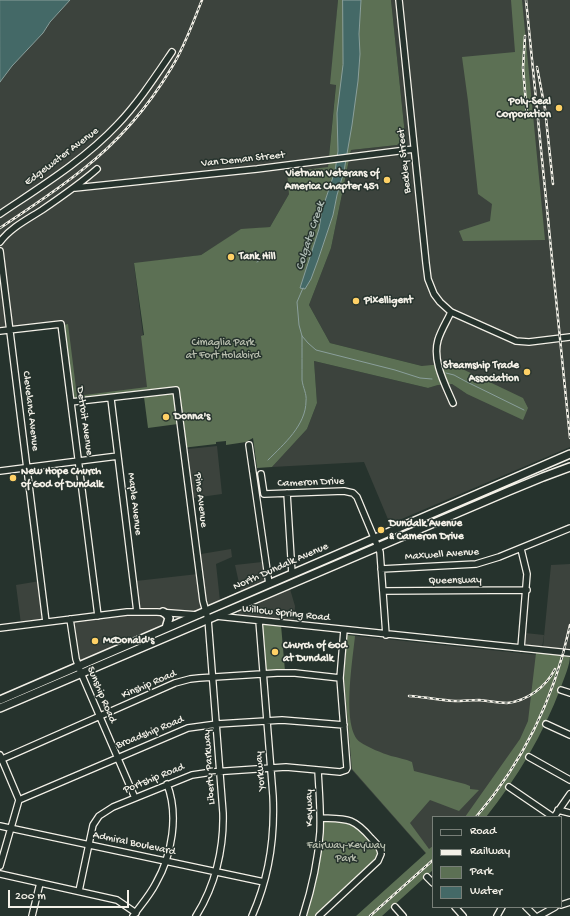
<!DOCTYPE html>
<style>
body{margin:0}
#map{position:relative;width:570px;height:916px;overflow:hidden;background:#26332d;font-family:"Gochi Hand",sans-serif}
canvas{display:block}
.legend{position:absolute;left:432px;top:816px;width:130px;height:92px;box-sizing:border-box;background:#26332d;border:1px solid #787f78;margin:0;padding:5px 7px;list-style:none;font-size:12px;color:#f4f1e8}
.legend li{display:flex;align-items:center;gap:8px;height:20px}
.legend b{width:20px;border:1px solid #787f78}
.scale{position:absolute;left:8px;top:890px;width:121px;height:18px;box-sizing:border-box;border:2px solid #f4f1e8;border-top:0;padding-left:5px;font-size:12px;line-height:14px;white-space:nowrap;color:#f4f1e8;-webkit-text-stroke:3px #26332d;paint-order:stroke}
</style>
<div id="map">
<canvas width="570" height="916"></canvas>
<ul class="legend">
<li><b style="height:5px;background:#26332d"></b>Road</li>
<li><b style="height:5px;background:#f4f1e8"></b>Railway</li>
<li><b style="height:11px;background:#5c7054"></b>Park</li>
<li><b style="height:11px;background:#446967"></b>Water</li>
</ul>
<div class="scale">200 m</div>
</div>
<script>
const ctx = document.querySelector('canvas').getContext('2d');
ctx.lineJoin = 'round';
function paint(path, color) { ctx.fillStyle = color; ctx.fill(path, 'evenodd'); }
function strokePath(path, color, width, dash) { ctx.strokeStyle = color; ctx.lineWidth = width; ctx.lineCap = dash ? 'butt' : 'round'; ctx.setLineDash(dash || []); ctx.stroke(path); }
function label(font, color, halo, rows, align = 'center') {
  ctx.font = font + ' "Gochi Hand",sans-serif'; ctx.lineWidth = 3; ctx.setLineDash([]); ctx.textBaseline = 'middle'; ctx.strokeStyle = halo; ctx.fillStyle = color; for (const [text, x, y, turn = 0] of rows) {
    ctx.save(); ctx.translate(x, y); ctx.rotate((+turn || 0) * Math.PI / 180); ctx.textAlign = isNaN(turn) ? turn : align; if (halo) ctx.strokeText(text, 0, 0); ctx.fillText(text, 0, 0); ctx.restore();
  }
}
paint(new Path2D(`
 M70,0H338L331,84H336L328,167L289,194L270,227L241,230L201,255L134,264L150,389L74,399L64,322L0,329V82L12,66L43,33L50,22Z
 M391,0H570V447L390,524L364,462L272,467L307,429L317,403L314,361L428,388L438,385L452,384L467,394L431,366H422L330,343L309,305L331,248L351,150L397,145L405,135Z
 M217,446L222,494L193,498L188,449Z
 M231,549L232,557L216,564L220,601L208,605L206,602L201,554Z
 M262,562L265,581L263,583L241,592L235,565Z
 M570,564V650L543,647L551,565Z
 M198,574L202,605L200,611L196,613L168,610H140L136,581Z
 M40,581L45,620L21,624L16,585Z
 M290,589L295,606L294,622L240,617L238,615V612L239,610Z
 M132,614L162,615L166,617L164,624L79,661L72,621Z
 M525,633L544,635L542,648L525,646L523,644Z
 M347,635L557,657L522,741L468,817H433V852L428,856L351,769L343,678Z`), '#3c433d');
paint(new Path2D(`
 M338,0H391L405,135L402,141L397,145L351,150L331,248L309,305L330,343L422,366L442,364L456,366L523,398L528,408L523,420L467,394L452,384L438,385L428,388L314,361L317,403L307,429L272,467L257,468L253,438L246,442L226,445V441L216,442V444L182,448L178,424L148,428L144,397L150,389L74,399L64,325L68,324L77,396L147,387L141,336L144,335L134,263L201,255L241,229L270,227L289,194L287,172L328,167L336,85L330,84Z
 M511,0H522L545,240L463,241L459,231L490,221L492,204L478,194L468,101L462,57L515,52Z
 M262,624L281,625L285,671L268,672L265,670L261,628Z
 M347,635L355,636C353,658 341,728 360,742C369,748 382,753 391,756C399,758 405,759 412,762L414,771L465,784L470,786V789L479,790L459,811L430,800L410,823L429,849L433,846V870L382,916H356L426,853L352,769L344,678Z
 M536,653L570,655C570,666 564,678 561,687C543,735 517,778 486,817H465L520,739L528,721Z
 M326,820L353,823L357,826L378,851V857L316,916H305C315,885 321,855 323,822Z`), '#5c7054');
const water = new Path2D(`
 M0,0H70L50,22L43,33L12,66L0,82Z
 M343,0H361L359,34L360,54L358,81L352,125L344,171L337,195L333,215L318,260L311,279L305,289L300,288L319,229L322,210L335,171L338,151L337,113L343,65Z`);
paint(water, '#446967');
strokePath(water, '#8a9f9b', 1);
strokePath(new Path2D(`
 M257,262L265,257
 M303,288L297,302L299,325L302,336L308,343L316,350L395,370L420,378L432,379
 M446,373L454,375L465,381L524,410
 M268,460C284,444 306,425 306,401C307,394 303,388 302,380C302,366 302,351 302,336`), '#8a9f9b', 1);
const minor = new Path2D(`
 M399,0L426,263L428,279L434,294L440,302L451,312L516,341L529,342L570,337
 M75,188L257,169L414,149
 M0,214C40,187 83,161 117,125C138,103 155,77 172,52
 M0,242C10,228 28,219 42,210C61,197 80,184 97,169
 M0,251L46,622
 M451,312C447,321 441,330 438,340C432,361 445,384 453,403
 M0,331L61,324L98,616
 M111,399L137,612
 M71,402L176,390L203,601L208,619L223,813C224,849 215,886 196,916
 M249,445L269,584
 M0,471L118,456
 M261,474L264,494L344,491L353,493L357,497L380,552L386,635
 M287,493L292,574
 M521,549L527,574L521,648
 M381,569L476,564L499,557L570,528
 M383,591L527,590
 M216,616L570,653
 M70,619L76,659L81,673L135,798
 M0,628L127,612H157L198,615
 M561,690L570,693
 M546,724L570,735
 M0,755L19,800
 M529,757L570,780
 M0,760L175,683L190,679L199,678L277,673H295L340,678
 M509,787L553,817
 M19,800L188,728L217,724L282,720L344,725
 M558,810L570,813
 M554,817L570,794
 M0,826L264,882
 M0,866L19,800
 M0,874L117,900L136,913
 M427,877L433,883
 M79,891L93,825L99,816L113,807L192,775L212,772L286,767L340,772L346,770L347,768L340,678L344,630
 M561,905L570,902
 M395,907L403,916
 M455,907L463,916
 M526,907L535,916
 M32,916L40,883
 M133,916C141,905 150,895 156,883C172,855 179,815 167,784
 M252,916C269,878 275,838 273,796L259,621
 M303,916C312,888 318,861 320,832C321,811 319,791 318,770
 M319,916L378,861L381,854C381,848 376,843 371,838C353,817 347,819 321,818
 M497,916L502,907
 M539,916L555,907`);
const major = new Path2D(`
 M163,612L166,614L169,618L166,628
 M0,700L570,454
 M0,708L509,491L543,477L570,467`);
strokePath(minor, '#f4f1e8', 8);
strokePath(major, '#f4f1e8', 10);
strokePath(minor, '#26332d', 5.5);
strokePath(major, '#26332d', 7);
const rail = new Path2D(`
 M526,0L570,438
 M525,36L523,68L527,115
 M537,67L545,109L553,184
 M0,228C28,209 56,191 82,170C118,142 149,106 172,67C185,46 193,22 202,0
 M409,696C424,697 440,700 455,701C463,701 471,700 479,700C489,701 498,703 507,703C527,701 546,687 555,669
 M476,817C523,762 555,696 570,625
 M370,916L433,860`);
strokePath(rail, '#f4f1e8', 2.5);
strokePath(rail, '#26332d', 1, [3]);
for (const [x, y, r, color] of [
 [559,108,4,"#ffd166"],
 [387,180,4,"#ffd166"],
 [231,257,4,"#ffd166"],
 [356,301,4,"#ffd166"],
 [527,372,4,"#ffd166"],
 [166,417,4,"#ffd166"],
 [13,478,4,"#ffd166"],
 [381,530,4,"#ffd166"],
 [95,641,4,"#ffd166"],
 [275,652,4,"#ffd166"]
]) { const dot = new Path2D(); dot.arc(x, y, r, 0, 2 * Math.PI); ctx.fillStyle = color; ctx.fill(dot); strokePath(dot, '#26332d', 1.5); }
label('bold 11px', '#f4f1e8', '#26332d', [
 ["Poly-Seal",551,102,"right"],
 ["Corporation",551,115,"right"],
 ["Vietnam Veterans of",379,174,"right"],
 ["America Chapter 451",379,187,"right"],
 ["Tank Hill",239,257],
 ["Pixelligent",364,301],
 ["Steamship Trade",519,366,"right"],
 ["Association",519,379,"right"],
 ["Donna's",174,417],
 ["New Hope Church",21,472],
 ["of God of Dundalk",21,485],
 ["Dundalk Avenue",389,524],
 ["& Cameron Drive",389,537],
 ["McDonald's",103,641],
 ["Church of God",283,646],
 ["at Dundalk",283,659]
], 'left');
label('11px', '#f4f1e8', '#26332d', [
 ["Edgewater Avenue",62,157,-37],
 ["Van Deman Street",243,160,-6],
 ["Beckley Street",405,161,-96],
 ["Cleveland Avenue",30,411,83],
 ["Detroit Avenue",84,421,82],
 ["Cameron Drive",311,483,-2],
 ["Pine Avenue",200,500,83],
 ["Maple Avenue",134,504,83],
 ["Maxwell Avenue",442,555,-4],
 ["North Dundalk Avenue",281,567,-24],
 ["Queensway",455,581,-1],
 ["Willow Spring Road",286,614,6],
 ["Kinship Road",149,685,-23],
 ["Sunship Road",101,695,67],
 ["Broadship Road",150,733,-22],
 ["Liberty Parkway",210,767,-94],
 ["Yorkway",261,771,-95],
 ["Portship Road",154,779,-22],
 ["Keyway",310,808,-91],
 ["Admiral Boulevard",134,844,12]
]);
label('11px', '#b7bdad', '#26332d', [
 ["Cimaglia Park",223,343],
 ["at Fort Holabird",223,356],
 ["Fairway-Keyway",346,846],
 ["Park",346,859]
]);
label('italic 12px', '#aebbb4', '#26332d', [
 ["Colgate Creek",311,236,-72]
]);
</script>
